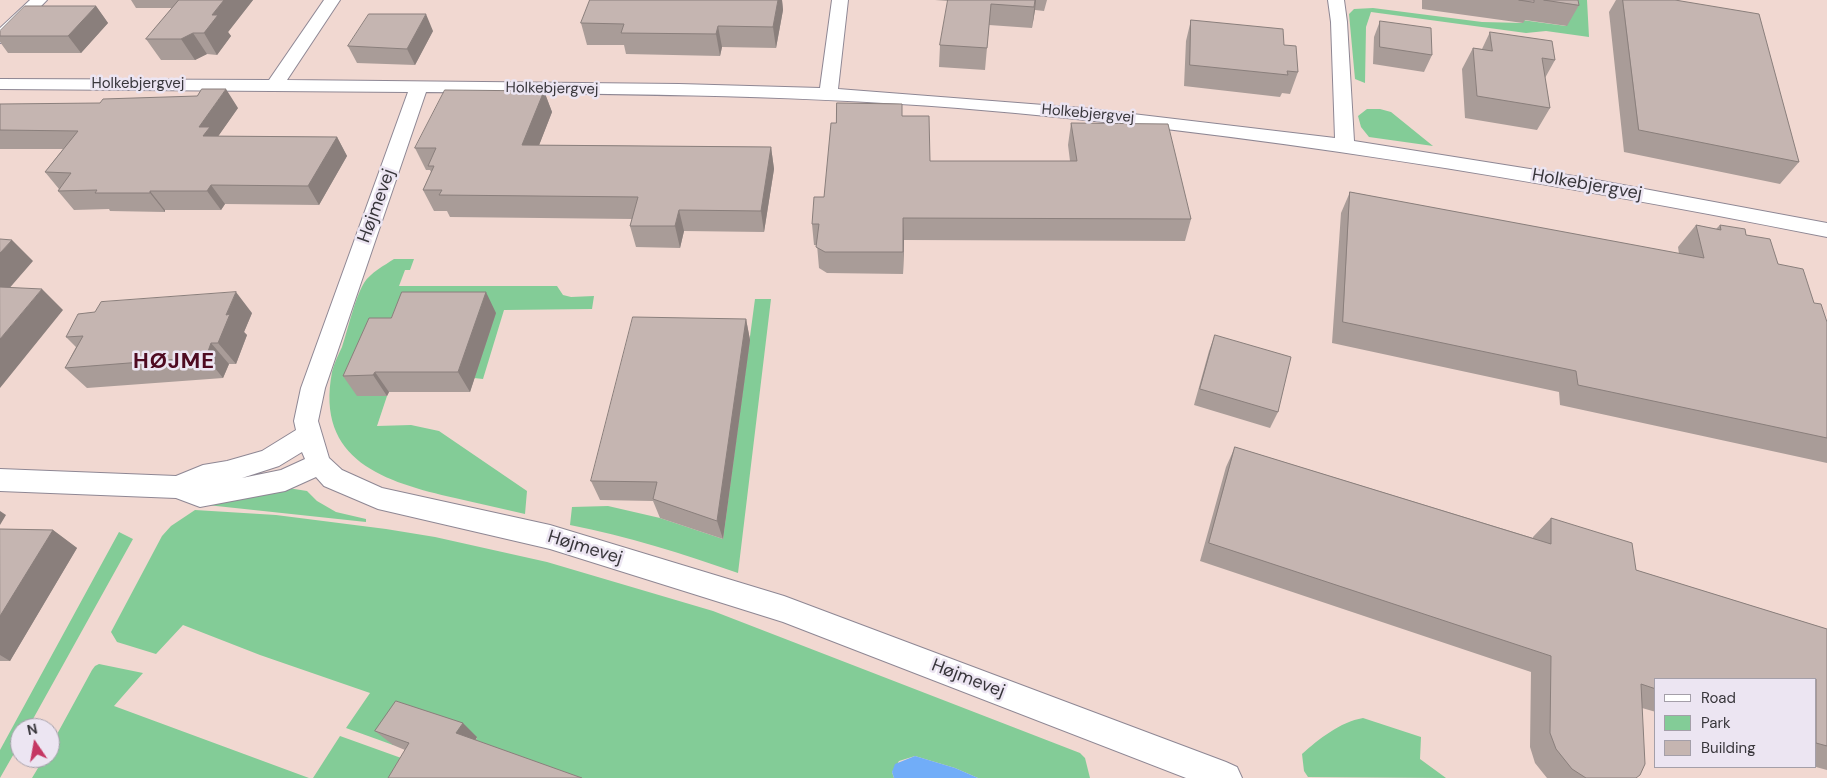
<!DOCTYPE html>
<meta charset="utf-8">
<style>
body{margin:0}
#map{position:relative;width:1827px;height:778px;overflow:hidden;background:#ece5f2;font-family:"DM Sans",sans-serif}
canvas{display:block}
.legend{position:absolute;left:1654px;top:678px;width:162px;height:90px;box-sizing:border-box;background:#ece5f2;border:1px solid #a49fa9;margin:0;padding:6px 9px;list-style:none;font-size:15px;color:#38363b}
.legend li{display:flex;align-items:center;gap:10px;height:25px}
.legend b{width:25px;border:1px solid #a49fa9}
.north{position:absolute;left:10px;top:718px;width:50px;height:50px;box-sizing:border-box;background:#ece5f2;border:1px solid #a49fa9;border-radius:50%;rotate:348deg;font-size:14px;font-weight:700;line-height:20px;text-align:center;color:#38363b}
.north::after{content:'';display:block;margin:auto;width:18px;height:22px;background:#c53763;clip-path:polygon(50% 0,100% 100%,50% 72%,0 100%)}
</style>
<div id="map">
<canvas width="1827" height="778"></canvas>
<ul class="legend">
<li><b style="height:6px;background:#fff"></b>Road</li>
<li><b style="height:14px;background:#83cc97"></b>Park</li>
<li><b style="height:14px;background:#c5b5b1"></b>Building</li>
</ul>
<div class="north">N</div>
</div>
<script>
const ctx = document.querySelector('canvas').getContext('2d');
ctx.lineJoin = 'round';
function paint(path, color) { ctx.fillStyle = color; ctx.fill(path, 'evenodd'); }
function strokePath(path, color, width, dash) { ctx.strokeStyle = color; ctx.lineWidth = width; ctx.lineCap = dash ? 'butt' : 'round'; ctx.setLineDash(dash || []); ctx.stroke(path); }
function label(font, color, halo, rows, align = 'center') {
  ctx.font = font + ' "DM Sans",sans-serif'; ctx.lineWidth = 5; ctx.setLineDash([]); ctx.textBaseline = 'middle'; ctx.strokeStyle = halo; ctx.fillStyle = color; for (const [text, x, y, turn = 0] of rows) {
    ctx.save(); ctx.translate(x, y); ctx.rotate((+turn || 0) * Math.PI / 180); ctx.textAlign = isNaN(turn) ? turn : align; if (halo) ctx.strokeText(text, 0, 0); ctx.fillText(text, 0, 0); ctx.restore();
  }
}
paint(new Path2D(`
 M0,0H1827V778H0ZM1656,679H1816V767H1656ZM20,728H50V758H20Z`), '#f1d8d1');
paint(new Path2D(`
 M1561,0H1587L1589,37L1546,31L1526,33L1371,12L1366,27L1365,83L1355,79L1349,14L1354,9L1373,8L1482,22L1523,23L1522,20L1566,26Z
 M1367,109H1380L1391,112L1433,146L1369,137L1361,127L1358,116Z
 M394,259H414L410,270H405L399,286H557L563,295L571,297L594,296L592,309L504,310L483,379L474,378L358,396H387L377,426L411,425L439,431L527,491L525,514C502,509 478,503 455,498C385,482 315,461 332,372C334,364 338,355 342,347C348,329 355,298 364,283C370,273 385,265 394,259Z
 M755,299H771L738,573C683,554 627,536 570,525L572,507L608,506L660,518L723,539Z
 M288,488L307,491L317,501L336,512L366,519V522L207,505Z
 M195,510L276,515L386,529L435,537L547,562L713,611L1080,753L1085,758L1090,778H978L955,768L915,756L899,761L892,772L894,778H557L471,747L477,738L393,745L346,728L370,693L260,655L183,625L156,654L117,642L111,632L162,536L171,526Z
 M119,532L133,539L28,728H20V743L0,778V750Z
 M99,664L143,673L114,706L309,778H32L44,758H50V747L92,670L95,666Z
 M1363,718L1421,737L1420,759L1446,778L1308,777L1304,771L1302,754C1319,739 1340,722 1363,718Z
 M340,736L429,768L414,778H313Z`), '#83cc97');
paint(new Path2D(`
 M915,756L955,768L978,778H894L892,772L895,764Z`), '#71adf8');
const minor = new Path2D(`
 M30,0H47L6,42L0,43V28Z
 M324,0H340L287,80L679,84L820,88L832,0H848L838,89L1082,108L1335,138L1331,22L1328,0H1344L1347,22L1354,141L1580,177L1827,223V237C1539,180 1250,132 958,108C781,94 604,94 426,92L325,388L318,421L329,458L342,470L382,488L550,525L784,596L1226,762L1237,767L1242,778H1186L783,622L550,549L378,509L324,486L316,477L285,491L200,507L176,498L0,491V469L176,476L203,465L227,461L262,451L296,430L294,421L301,388L408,92L0,89V79L269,80ZM302,452L305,459L281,470L242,478L279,466Z`);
strokePath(minor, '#8e8794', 2);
paint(minor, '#fff');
paint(new Path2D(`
 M131,0H253L228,32L231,36L217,55L207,54L195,60H161L146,39L172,8H136Z
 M590,0H782L783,10L776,48L722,47L720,56L626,54L624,45H587L581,23Z
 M935,0H1047L1044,11L1035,10L1032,28L989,25L985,70L939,67L940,45L948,1Z
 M1422,0H1578L1579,5L1567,26L1525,20L1523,23L1422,9Z
 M1616,0H1675L1799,162L1780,184L1624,152L1609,12Z
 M96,6L108,23L81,53H8L0,42V31Z
 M1191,20L1284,45L1298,72L1290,94L1282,93L1280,97L1184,86L1186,41Z
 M1380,21L1432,55L1424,72L1373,64L1374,37Z
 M433,31L415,65L357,63L348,46Z
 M1490,32L1555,60L1545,78L1550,108L1537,130L1465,118L1462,69L1473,48L1482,49Z
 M544,91L552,112L539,145L771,147L774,169L764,232L684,231L680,248L636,247L630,226L632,219L450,217L447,211H434L423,190L431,172L430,170H426L415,148Z
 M0,104L238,108L218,136L337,137L347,156L319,205L225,204L221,210H165V212L110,211L109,209L74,210L58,191L59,189L45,172L63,149H0Z
 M902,116L930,161H1070L1068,145L1071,123L1191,219L1185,241L904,240L903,274L827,273L819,268L817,245H814L812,224L824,197L836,123Z
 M1350,192L1679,254L1678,247L1696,225L1716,229L1720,225L1746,235L1778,264L1814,303L1827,322V463L1560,405L1559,392L1332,343L1341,213Z
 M252,313L244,332L247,335L236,364H229L223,378L87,388L65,368L76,347L66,337Z
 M496,313L470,392H389L387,396H357L343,376L391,318Z
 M746,319L750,340L723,539L660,518L653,501L600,500L591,481Z
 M1215,335L1278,412L1270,428L1194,405L1209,351Z
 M1235,447L1533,538V537L1551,518L1636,570L1827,629V770L1816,767V679H1656V712L1642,708L1636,778H1547L1535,763L1530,747L1531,672L1200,561L1226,467Z
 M0,529L53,530L77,548L10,661H0Z
 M375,731L477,737L476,740L405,750L393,745Z`), '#a99c98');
paint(new Path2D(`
 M224,0H253L228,32L231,36L217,55L204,33L212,15Z
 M778,0H782L783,10L776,48L773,27Z
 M1035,0H1036L1035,10L1032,28Z
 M96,6L108,23L81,53L68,36Z
 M426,14L433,31L415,65L407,49Z
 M718,26L722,47L720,56L716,34Z
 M193,33L207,54L195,60L181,39Z
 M226,89L238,108L217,138L203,136L199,127Z
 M544,91L552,112L531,166L522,145Z
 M337,137L347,156L319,205L308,186Z
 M771,147L774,169L764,232L761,211Z
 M211,185L225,204L221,210L207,191Z
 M150,191L165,210V212L150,193Z
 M679,210L684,231L680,248L675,226Z
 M903,218L904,240L903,274Z
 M12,240L33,261L0,299V253Z
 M42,289L63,310L0,388V339Z
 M236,292L252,313L244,332L247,335L236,364L218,343L226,315Z
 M486,292L496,313L470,392L458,372Z
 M746,319L750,340L723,539L717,521Z
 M211,343L229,364L223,378L206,357Z
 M375,372L389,392L387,396L373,375Z
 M0,511L6,515L0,525Z
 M53,530L77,548L10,661L0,655V616Z
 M463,723L477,737L471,747L456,733Z`), '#8a7f7c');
const building = new Path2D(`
 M179,0H224L212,15H218L204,33H193L181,39H146Z
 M590,0H778L773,27L718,26L716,34L621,33L624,24L581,23Z
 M948,0H1035L1034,7L991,4L987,48L940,45Z
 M1519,0H1534V2Z
 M1544,0H1578L1579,5Z
 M1623,0H1675L1759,14L1799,162L1639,130Z
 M25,6H96L68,36H0V31Z
 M369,14H426L407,49L348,46Z
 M1191,20L1283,29L1284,45L1296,46L1298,72L1287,71L1288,75L1190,65Z
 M1380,21L1431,28L1432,55L1380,47Z
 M1490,32L1552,41L1555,60L1542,58L1550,108L1477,96L1473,48L1492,51Z
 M202,89H226L199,127H210L203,136L337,137L308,186L211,185L207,191H150V193H95L97,190L58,191L71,173L45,172L78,131L0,130V104L100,103L103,99L197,96Z
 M445,90L544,91L522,145L771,147L761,211L679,210L675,226H630L638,197L439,195L442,190H423L434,166H428L436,148H415Z
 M837,103L902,104V116H929L930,161H1077L1071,123L1168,124L1191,219L903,218V252H825L816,247L819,224H812L814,197H824L831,123H836Z
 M1350,192L1704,258L1696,225L1721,230L1720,225L1745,229L1746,235L1770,239L1778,264L1803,269L1814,303L1821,304L1827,322V438L1578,385L1576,371L1343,322Z
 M0,239L12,240L0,253Z
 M0,287L42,289L0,339Z
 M236,292L226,315L230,314L218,343H211L206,357L65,368L83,336L66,337L78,314L95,312L101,302Z
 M402,292H486L458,372H375L373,375L343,376L369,318H391Z
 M633,317L746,319L717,521L653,499L657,482L591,481Z
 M1215,335L1291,357L1278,412L1200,389Z
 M1235,447L1551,544V518L1632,543L1636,570L1827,629V746L1816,743V679H1656V689L1641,684L1645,764L1640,775L1636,778H1586L1572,769L1556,749L1550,733L1551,656L1209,543Z
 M0,529L53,530L0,616Z
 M396,701L463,723L456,733L582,778H388L409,743L375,731Z`);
paint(building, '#c5b5b1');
strokePath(building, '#8a7f7c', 1);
label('15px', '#38363b', '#ece5f2', [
 ["Holkebjergvej",138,84],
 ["Holkebjergvej",552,89,1],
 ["Holkebjergvej",1088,114,5]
]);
label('18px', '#38363b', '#ece5f2', [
 ["Holkebjergvej",1587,185,10],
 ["Højmevej",377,206,-70],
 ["Højmevej",585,548,17],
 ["Højmevej",968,679,21]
]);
ctx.letterSpacing = '1px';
label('bold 22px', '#4e0a21', '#ece5f2', [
 ["HØJME",174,362]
]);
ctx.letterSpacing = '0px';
</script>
